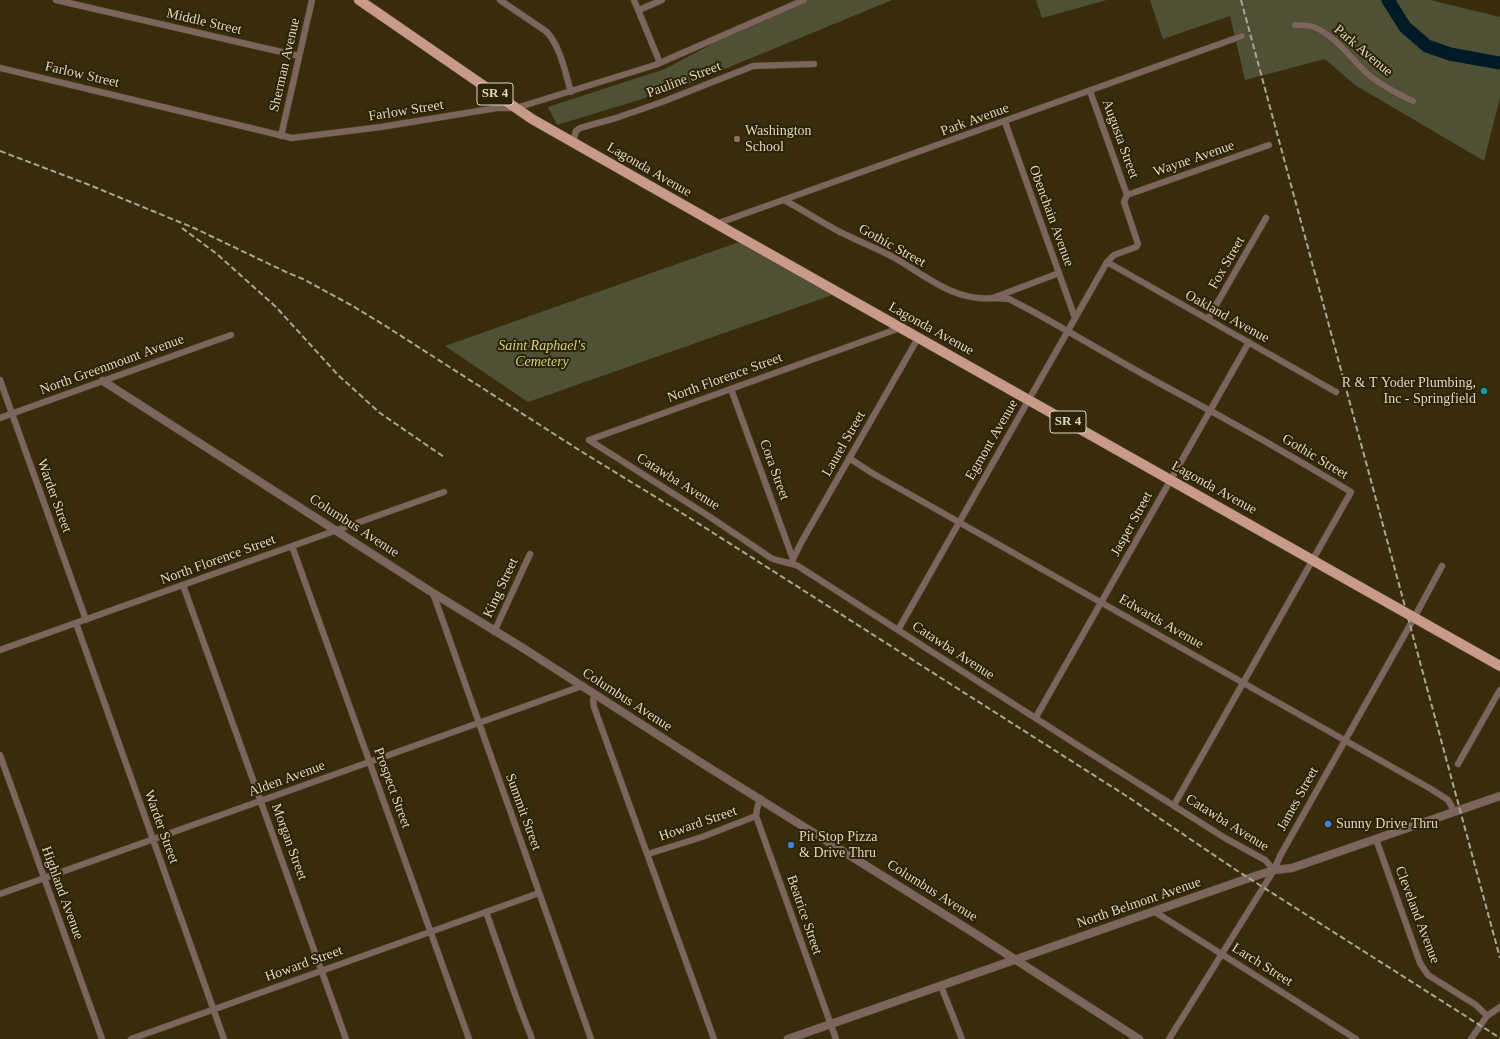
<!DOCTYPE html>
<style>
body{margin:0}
canvas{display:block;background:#382c0d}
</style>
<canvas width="1500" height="1039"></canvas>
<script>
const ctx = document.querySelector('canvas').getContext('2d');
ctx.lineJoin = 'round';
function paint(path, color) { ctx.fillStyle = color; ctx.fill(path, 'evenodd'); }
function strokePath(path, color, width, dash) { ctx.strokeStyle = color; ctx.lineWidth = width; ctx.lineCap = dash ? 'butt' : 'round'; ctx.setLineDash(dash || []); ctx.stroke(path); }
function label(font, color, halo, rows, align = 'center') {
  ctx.font = font + ' Georgia,serif'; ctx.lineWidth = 4; ctx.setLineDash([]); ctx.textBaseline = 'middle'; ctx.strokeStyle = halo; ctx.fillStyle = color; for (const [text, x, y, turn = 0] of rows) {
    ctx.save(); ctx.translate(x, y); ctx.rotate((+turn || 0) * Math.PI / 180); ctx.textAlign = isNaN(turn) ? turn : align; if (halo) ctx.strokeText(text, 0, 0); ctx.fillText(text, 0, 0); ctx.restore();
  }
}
paint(new Path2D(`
 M795,0H892L681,87L557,125L548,107L665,69Z
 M1036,0H1107L1042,18Z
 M1150,0H1430L1500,17V98L1484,161L1355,85L1325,59L1245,80L1230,16L1163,39Z
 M745,240L838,293L528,402L445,346Z`), '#4e5135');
strokePath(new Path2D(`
 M1388,0L1405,27L1427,46L1450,54L1500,63`), '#001a26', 13);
const minor = new Path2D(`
 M56,0L299,56
 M500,0L547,32C561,48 565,72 571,92
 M634,0L660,63
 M639,10L662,0
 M1295,25C1302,25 1308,25 1314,27C1336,36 1352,60 1370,76C1383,86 1398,94 1413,101
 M0,68L292,138L381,127L497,108H516L655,65L804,0
 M1090,91L1127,195
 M1005,122L1075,318
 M281,136L312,0
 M573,142L576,131L580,128L616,118L662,102L753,66L814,64
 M1127,195L1269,145
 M784,200C803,210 821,222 840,232C858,241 876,248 893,257C925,275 954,302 993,298L1059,273
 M716,224L1242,36
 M1107,262L1336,392
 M993,298L1009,299L1032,311C1079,337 1125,365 1172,390C1232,422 1292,456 1351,492L1174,805
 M1208,319L1266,218
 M900,328L589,440L710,517L771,558C780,562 789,562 798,566L1079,746L1225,838L1265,860L1274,870
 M0,380L86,620
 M731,389L793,559
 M0,418L231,335
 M849,458L872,473L1431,789L1448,800L1455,812
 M292,546L469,1039
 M791,563L802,541L918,338
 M183,585L346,1039
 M433,593L591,1039
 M76,623L224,1039
 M898,630L1107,262L1114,255L1136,247L1138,244L1124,202L1127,195
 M494,632L530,554
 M0,650L444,492
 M595,695L593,700L594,707L714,1039
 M1036,717L1249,342
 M0,755L102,1039
 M1458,764L1500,690
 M760,798L757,809L756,816L836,1039
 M1376,839L1420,963L1428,975L1476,1005L1487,1016
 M648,854L702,837L756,816
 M0,894L582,686
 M486,912L520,1008L532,1039
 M1155,912L1356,1039
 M941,986L962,1039
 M131,1039L539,893
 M1169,1039L1274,870L1280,856L1414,618L1442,566
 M1471,1039L1487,1016L1500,1007`);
const tertiary = new Path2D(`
 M103,381L433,593L523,648L700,762L974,933L1139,1039
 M788,1039L1249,878L1274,870L1292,868L1500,796`);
const primary = new Path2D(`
 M359,0L532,119L745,240L1500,666`);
strokePath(minor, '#53472b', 7);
strokePath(tertiary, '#53472b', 9);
strokePath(primary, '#53472b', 11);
strokePath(minor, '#7c655d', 6);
strokePath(tertiary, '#7c655d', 8);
strokePath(primary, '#c99a8a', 10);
strokePath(new Path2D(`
 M1241,0L1500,958
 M0,151L87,184L194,228L286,272L303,279L351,305L384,325L579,450L685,515L1128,797L1236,870L1500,1038
 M182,228L217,254L276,307L338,375L380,413L444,457`), '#aea590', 2, [6, 3]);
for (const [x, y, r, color] of [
 [737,139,4,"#8d6e63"],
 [1484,391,4,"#0f9aa8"],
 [1328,824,4,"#3f7fe0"],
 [791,845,4,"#3f7fe0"]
]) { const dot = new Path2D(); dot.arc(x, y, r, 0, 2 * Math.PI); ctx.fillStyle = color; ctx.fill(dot); strokePath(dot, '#2d2203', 1.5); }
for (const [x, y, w] of [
 [495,94,36],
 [1068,422,36]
]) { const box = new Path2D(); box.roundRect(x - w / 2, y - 11, w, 22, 3); ctx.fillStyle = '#2d2203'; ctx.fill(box); strokePath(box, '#ded7c6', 1); }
label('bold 13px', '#ded7c6', null, [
 ["SR 4",495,94],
 ["SR 4",1068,422]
]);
label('14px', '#ded7c6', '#2d2203', [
 ["Middle Street",204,22,13],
 ["Park Avenue",1363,51,40],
 ["Sherman Avenue",285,65,-77],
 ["Farlow Street",82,75,13],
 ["Pauline Street",684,80,-21],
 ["Farlow Street",406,111,-9],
 ["Park Avenue",975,120,-20],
 ["Augusta Street",1120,139,70],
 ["Wayne Avenue",1194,159,-19],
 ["Lagonda Avenue",649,170,30],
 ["Obenchain Avenue",1051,216,70],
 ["Gothic Street",892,246,29],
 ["Fox Street",1227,263,-60],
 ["Oakland Avenue",1227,317,29],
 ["Lagonda Avenue",931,329,29],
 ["North Greenmount Avenue",112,365,-20],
 ["North Florence Street",725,378,-20],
 ["Egmont Avenue",992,440,-60],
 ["Laurel Street",844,444,-60],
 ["Gothic Street",1315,457,31],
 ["Cora Street",774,470,70],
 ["Catawba Avenue",678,482,32],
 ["Lagonda Avenue",1214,488,29],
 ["Warder Street",54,496,70],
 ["Jasper Street",1132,524,-61],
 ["Columbus Avenue",354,526,33],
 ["North Florence Street",218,560,-20],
 ["King Street",501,588,-65],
 ["Edwards Avenue",1161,622,30],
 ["Catawba Avenue",953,651,33],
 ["Columbus Avenue",627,700,33],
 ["Alden Avenue",287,779,-20],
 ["Prospect Street",392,788,70],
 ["James Street",1298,799,-61],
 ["Summit Street",523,812,70],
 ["Catawba Avenue",1227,823,32],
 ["Howard Street",698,824,-19],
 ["Warder Street",161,827,70],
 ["Morgan Street",289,842,70],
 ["Columbus Avenue",932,891,32],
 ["Highland Avenue",62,893,70],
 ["North Belmont Avenue",1139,903,-19],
 ["Beatrice Street",804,915,71],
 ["Cleveland Avenue",1417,915,69],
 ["Howard Street",304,964,-20],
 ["Larch Street",1262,965,32]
]);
label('14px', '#ded7c6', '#2d2203', [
 ["Washington",745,131],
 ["School",745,147],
 ["R & T Yoder Plumbing,",1476,383,"right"],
 ["Inc - Springfield",1476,399,"right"],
 ["Sunny Drive Thru",1336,824],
 ["Pit Stop Pizza",799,837],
 ["& Drive Thru",799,853]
], 'left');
label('italic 14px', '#cdd586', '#2d2203', [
 ["Saint Raphael's",542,346],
 ["Cemetery",542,362]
]);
</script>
